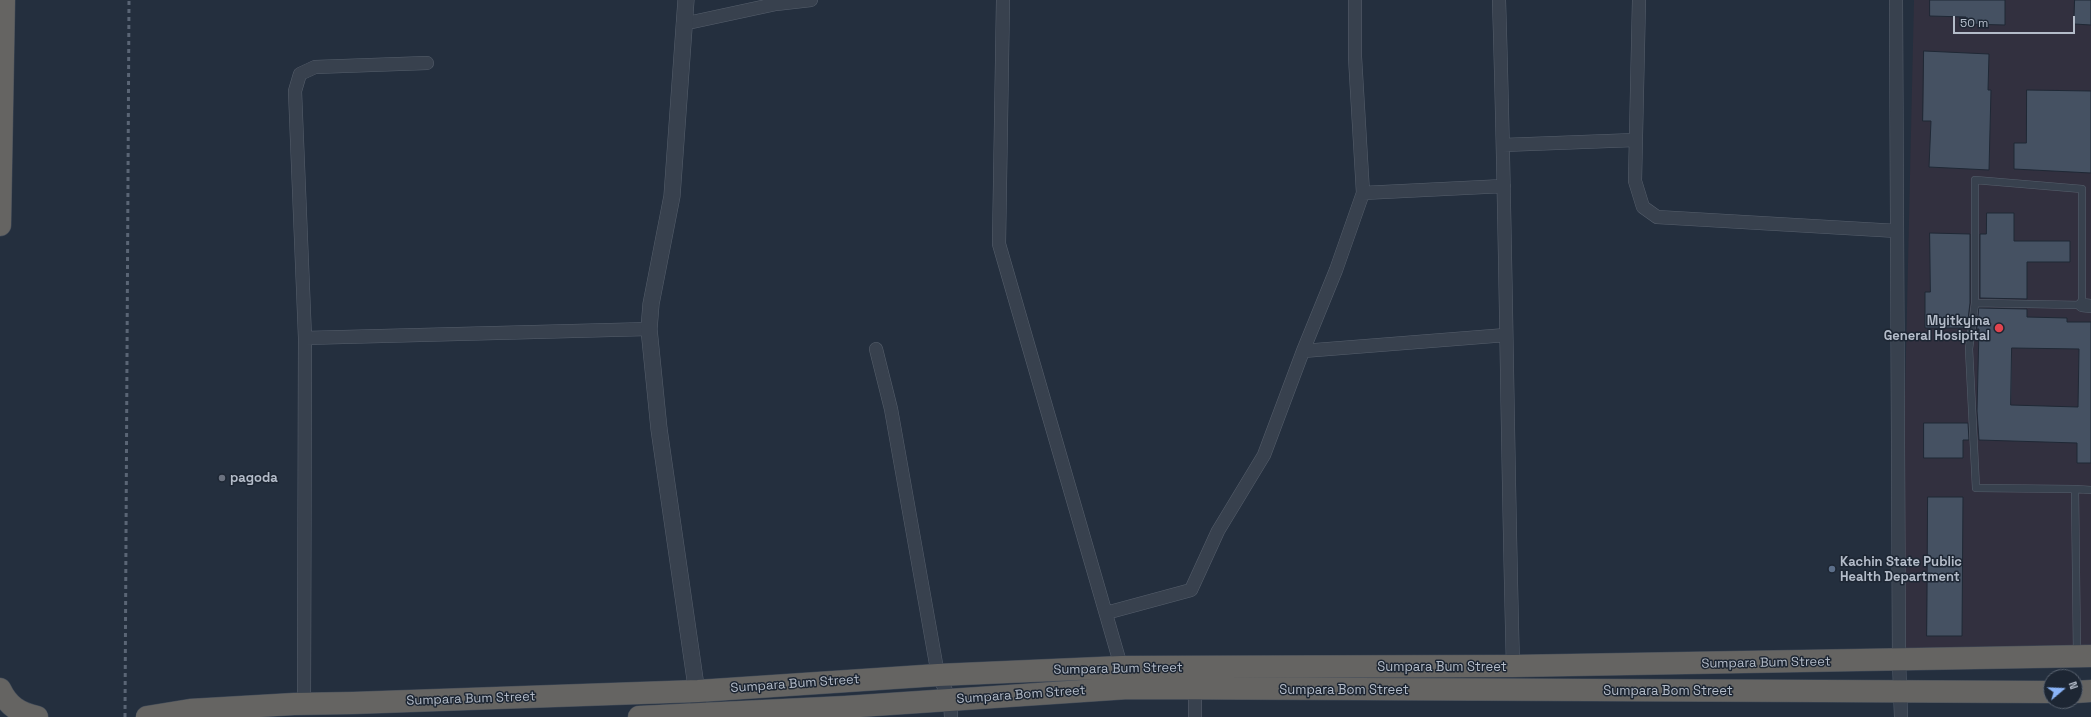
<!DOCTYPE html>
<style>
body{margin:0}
#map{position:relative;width:2091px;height:717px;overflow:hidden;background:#242f3e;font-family:"Space Grotesk",sans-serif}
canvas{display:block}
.north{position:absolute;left:2043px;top:669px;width:40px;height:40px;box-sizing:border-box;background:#1d2633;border:1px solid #59626f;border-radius:50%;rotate:71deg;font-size:11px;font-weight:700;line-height:16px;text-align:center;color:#b4bcc9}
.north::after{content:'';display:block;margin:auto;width:14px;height:18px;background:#8ab4f8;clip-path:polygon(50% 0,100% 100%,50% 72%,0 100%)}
.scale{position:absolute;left:1953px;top:16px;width:122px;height:18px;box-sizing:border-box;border:2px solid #b4bcc9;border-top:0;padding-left:5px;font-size:12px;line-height:14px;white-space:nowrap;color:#b4bcc9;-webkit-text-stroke:3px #1d2633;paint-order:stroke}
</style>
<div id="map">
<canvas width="2091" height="717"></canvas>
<div class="north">N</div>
<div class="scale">50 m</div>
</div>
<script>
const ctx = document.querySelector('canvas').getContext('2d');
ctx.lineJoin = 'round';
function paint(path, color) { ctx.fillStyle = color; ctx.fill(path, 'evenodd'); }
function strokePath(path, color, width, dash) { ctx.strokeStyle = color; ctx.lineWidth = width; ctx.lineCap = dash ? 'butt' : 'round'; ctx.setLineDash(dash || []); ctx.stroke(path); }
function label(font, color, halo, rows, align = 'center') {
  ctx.font = font + ' "Space Grotesk",sans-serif'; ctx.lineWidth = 3; ctx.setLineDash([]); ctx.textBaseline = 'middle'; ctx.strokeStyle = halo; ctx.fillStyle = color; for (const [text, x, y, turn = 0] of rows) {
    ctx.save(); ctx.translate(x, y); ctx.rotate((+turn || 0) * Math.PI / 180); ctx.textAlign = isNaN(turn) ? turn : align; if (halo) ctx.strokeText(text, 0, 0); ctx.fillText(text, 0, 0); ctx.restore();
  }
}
paint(new Path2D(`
 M1914,0H2091V656L1899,660Z`), '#32303f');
const building = new Path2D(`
 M1930,0H2005V25L1966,24V17L1930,16Z
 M2075,0H2091V25L2074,24Z
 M1924,51L1989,54L1988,90H1991L1989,170L1929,167L1931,121H1923Z
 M2027,90L2091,91V173L2014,169V143H2026Z
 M1987,213H2014V241H2070V262H2027V299L1980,298V234H1986Z
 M1930,233L1970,234V303L1967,328H1925V292H1930Z
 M1979,308L2027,309V317L2067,318V322H2091V463H2077V443L1979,440L1977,411L1979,329H1977ZM2012,348L2079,349L2078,407L2011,405Z
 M1924,423H1968L1969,440H1963V458H1924Z
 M1928,497H1963L1962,636H1927Z`);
paint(building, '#455162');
strokePath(building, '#1f2835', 1);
const service = new Path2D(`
 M1975,303V180L2082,189V305L1975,303L1969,349L1976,488L2075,489
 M2077,654L2075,489L2091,490`);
const minor = new Path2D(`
 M1003,0L999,244L1123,673
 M1355,0V57L1363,193
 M1499,0C1506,222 1507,444 1513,666
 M1639,0L1635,181L1643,207L1657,217L1897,231
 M1896,0L1899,660L1901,717
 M683,24L776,4L811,0
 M1503,145L1635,140
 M2082,305L2091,306
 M305,338L649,329
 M876,349L891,409L938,675L950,699L951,717
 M1303,351L1506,335
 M1106,613L1191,590L1218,531L1264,455L1303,351L1336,270L1363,193L1504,186
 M1195,689V717
 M304,704L305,338L295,91L300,74L315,67L427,63`);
const tertiary = new Path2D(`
 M686,0L672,196L651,304L649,329L659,429L700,714`);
const trunk = new Path2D(`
 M0,225L4,0
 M0,689C8,706 19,713 37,717
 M2075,692L2091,691
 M147,717L190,710L294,704L353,703L698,691L938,675L1122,667L1513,666L2091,656
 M639,717L845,707L1128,688L2051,692`);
strokePath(service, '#565f6c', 8);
strokePath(minor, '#565f6c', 14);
strokePath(tertiary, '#565f6c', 17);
strokePath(trunk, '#434c59', 23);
strokePath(service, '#38414e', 7);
strokePath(minor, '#38414e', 13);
strokePath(tertiary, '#38414e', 16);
strokePath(trunk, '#656462', 22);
strokePath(new Path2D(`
 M125,717L129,0`), '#5a6575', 3, [4, 4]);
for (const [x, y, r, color] of [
 [1999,328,5,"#e0444e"],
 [222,478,4,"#6b7280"],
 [1832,569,4,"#5c6f8a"]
]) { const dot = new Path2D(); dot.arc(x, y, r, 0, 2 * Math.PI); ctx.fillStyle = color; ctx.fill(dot); strokePath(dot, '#1d2633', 1.5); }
label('bold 13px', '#b4bcc9', '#1d2633', [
 ["Myitkyina",1990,321,"right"],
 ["General Hosipital",1990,336,"right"],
 ["pagoda",230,478],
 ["Kachin State Public",1840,562],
 ["Health Department",1840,577]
], 'left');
label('13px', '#b4bcc9', '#1d2633', [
 ["Sumpara Bum Street",1766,663,-1],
 ["Sumpara Bum Street",1442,667],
 ["Sumpara Bum Street",1118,669,-1],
 ["Sumpara Bum Street",795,684,-4],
 ["Sumpara Bom Street",1344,690],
 ["Sumpara Bom Street",1668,691],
 ["Sumpara Bom Street",1021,695,-4],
 ["Sumpara Bum Street",471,699,-2]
]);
</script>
